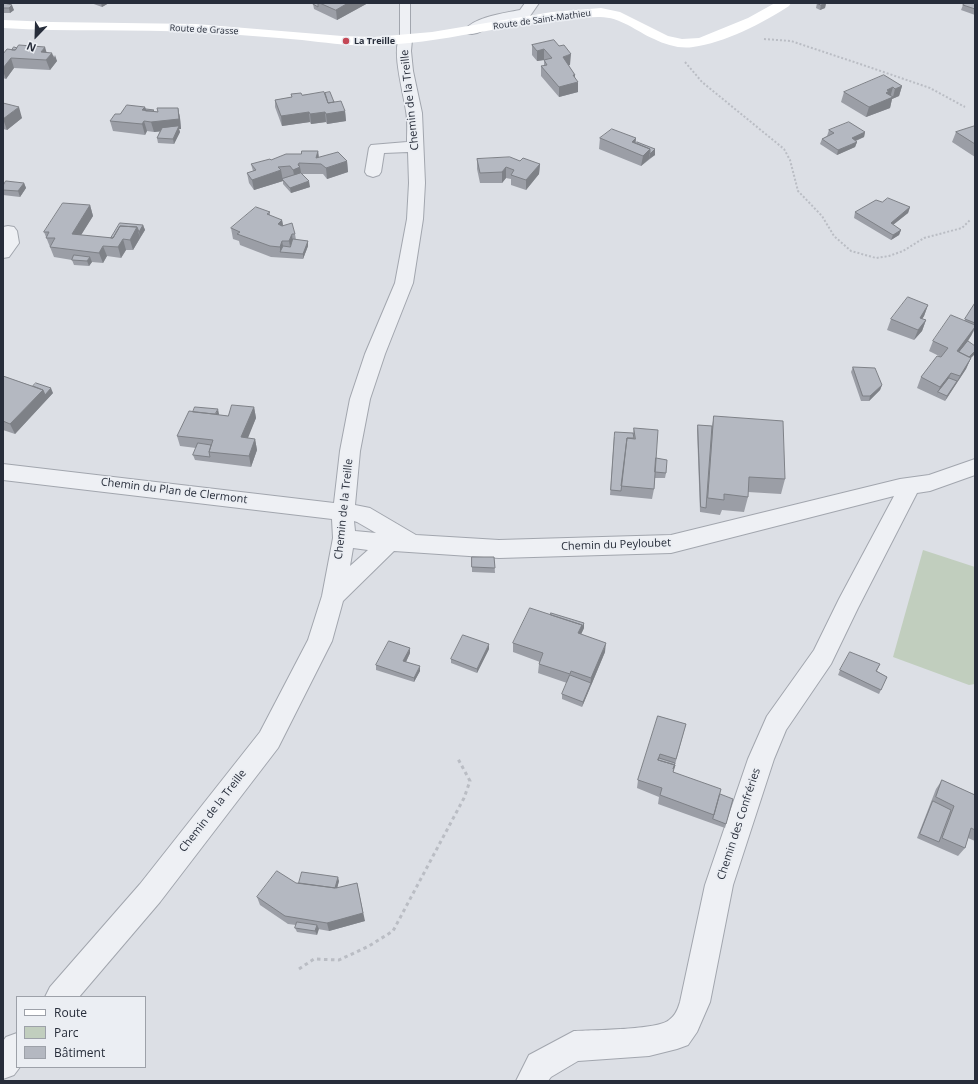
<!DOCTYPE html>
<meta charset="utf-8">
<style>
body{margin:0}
#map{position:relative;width:978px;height:1084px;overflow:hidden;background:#dcdfe5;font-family:"Open Sans",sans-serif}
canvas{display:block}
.frame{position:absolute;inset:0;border:4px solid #272d3a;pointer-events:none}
.legend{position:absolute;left:16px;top:996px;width:130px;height:72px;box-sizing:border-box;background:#ebeef3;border:1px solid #9da1a9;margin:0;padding:5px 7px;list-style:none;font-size:12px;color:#272d3a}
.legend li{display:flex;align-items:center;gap:8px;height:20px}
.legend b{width:20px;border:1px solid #9da1a9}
.north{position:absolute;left:16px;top:16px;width:40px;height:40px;-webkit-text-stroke:3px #ebeef3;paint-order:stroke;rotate:203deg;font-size:11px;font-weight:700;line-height:16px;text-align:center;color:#272d3a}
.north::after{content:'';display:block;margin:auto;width:14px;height:18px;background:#272d3a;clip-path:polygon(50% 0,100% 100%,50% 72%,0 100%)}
</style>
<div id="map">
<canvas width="978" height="1084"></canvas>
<div class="frame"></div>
<ul class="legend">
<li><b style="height:5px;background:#fff"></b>Route</li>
<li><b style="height:11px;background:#c1cebe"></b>Parc</li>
<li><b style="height:11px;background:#b4b8c1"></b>Bâtiment</li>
</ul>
<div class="north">N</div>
</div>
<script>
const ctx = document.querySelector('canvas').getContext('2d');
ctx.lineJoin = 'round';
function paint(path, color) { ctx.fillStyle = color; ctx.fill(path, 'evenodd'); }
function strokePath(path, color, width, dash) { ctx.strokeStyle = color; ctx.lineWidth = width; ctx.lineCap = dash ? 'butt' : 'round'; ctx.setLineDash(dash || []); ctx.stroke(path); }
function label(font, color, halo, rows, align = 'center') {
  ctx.font = font + ' "Open Sans",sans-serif'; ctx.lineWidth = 3.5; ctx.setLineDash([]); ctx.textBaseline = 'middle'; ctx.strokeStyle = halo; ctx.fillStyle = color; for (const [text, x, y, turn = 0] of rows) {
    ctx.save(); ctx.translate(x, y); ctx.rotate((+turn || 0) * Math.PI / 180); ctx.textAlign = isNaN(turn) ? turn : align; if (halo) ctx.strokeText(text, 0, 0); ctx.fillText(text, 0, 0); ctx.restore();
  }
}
paint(new Path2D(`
 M923,550L975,567V684L969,685L893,657Z`), '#c1cebe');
const lane = new Path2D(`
 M400,3H410V40L405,43L400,40Z`);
const street = new Path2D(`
 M525,3H539L530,16L496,24L477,33L472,34L467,33L465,30C474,17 505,13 520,10Z
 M405,36L410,37L412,40L411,51L413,71L422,113L425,183L423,219L413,283L385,354L370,399L360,451L355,505L370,508L416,535L499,540L671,535L900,479L929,475L975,459V475L930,491L917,493L858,608L831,664L786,730L774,759L733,885L710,1002L697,1032L688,1045L677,1049L649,1056L578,1061L551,1077L548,1081H516L529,1055L574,1031C592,1030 658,1030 669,1020C675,1016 678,1009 680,1002L705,885L748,759L767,716L814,650L839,599L894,496L671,553L499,558L394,551L343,601L332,641L278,748L160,902L79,997H45L50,987L140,884L260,732L308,640L322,596L333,538L332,519L3,480V464L334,503L340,451L350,399L365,354L395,283L407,219L409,183L408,152L384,153L381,172L379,175L373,177L367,175L365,172L369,148L371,145L407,142C407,132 408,121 406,111C404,95 391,50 400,37ZM354,521L357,522L376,533L355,531ZM353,548L368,550L350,566Z
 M8,226L14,227L17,231L19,243L9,257L3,258V227Z
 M17,1033V1067H20L14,1075L3,1079V1041L6,1037Z`);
strokePath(lane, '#a2a6ae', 2);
strokePath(street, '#a2a6ae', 2);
strokePath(new Path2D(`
 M764,39L791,41L866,66L930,88L965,107
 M685,62L702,82L784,149L790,160L798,191L822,216L834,236L851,251L876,258L889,256L903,251L924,238L962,228L971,219`), '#babdc4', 2, [2, 2]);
strokePath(new Path2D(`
 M299,969L314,959L339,960L369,946L393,931L464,798L470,781L457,757`), '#babdc4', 3, [3.5, 3.5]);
paint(lane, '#eef0f4');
paint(street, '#eef0f4');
paint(new Path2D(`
 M775,3H791L789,6C763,23 724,43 693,47C680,49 666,45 654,39C636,31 619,16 598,17C526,18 455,42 382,45C355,47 329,43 302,40C267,37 232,34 197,32C132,29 68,32 3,28V20L51,22L196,24L342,36L374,37L432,32L552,12L601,8L620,12L668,36L682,39L699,38L721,29L748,18Z`), '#fff');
paint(new Path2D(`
 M91,3H109L102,7Z
 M316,3H368L337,20L314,9L313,4Z
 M817,3H826L825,8L820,10L816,8Z
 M975,3V15L961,10L963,5Z
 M3,4L14,10L10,13H3Z
 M554,40L570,65H568L575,75V78L578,92L559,97L541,76V66H544V60L537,61L532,55V45Z
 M46,52L53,55L57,61L50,70L14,68L6,79L3,78V54Z
 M902,86L899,96L892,99L890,108L866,117L841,102L844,92Z
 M325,93L345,111L346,121L327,124L326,122L311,124L310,122L282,126L275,107V100L292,97L291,94L302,95Z
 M3,103L22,118L7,130L3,129Z
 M145,107L146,109L154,110V111L158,112L178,108L180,118L181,129H179L180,132L174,144L158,143L157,138L160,131L154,132L147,131L145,135L113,131L110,121L120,114Z
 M975,126V157L952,142L956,132Z
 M829,130L865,132L864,137L856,141L857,142L855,147L837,155L820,144L822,139L827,136Z
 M600,138H636L635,143L655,149V155L641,166L599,149Z
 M318,151L319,157L347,161L348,172L327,179L323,174H302L310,187L291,193L283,184V181L254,190L249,183L247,173L253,171L251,164Z
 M477,159L520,161L540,164L539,174L526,190L511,185V179L506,178L502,183H480L477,169Z
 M3,182L4,184L24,183L26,188L20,197L3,195Z
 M882,202L910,207L908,213L893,225L901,230L899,235L891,240L854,218L855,212Z
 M90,205L93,216L81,235L111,238L143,225L145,230L133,250H126L121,258L107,256L103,263L92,262L89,266L74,265L72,260L54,257L44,232Z
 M270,212V216L282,220L283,225L295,234L296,240L308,241V246L303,259L271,257L240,245L239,241L233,239L231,228Z
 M975,303V329L971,336L968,341L971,358L966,369L945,401L917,388L921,377L941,357L929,351L933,341L964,321Z
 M928,305L924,316L922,319L926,320L922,331L914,340L887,330L891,319Z
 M853,367L882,385L880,390L869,401H861L851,372Z
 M3,376L53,393L15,434L3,430Z
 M254,407L256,418L247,438L255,439L257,450L251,467L195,460L193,455L196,448L180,446L177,436L219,414V415L228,416Z
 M714,416L785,479L781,494L748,492V497L744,512L722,510L720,515L700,512L697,430L698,425L712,426Z
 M634,428L656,460L666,473L665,478H655L654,489L652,499L610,495L614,437L633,433Z
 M472,557H494L495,573L472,572Z
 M584,628L581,634L605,652L582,707L562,699V694L567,683L538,673L539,664L540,662L513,652V643Z
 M489,649L477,673L451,663V659Z
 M410,653L406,662L420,671L414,682L376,670V665Z
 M880,664L877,671L887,677L879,694L838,675L840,670Z
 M658,716L686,724L673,772L720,794L726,824L725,828L658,804L659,797L637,788L638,780Z
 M942,780L975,795V841L968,838L965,848L958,856L917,838L936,789Z
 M339,881L337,888L365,921L329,931L318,929L317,935L297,932L295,928L296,925L288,924L260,905L257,897L296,883Z`), '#9b9ea6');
paint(new Path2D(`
 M101,3H109L102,7Z
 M348,3H368L337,20L336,10Z
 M826,3L825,8L820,10L821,5Z
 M12,5L14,10L10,13L9,8Z
 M45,47L48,57L41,52Z
 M544,49V60L537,61V51Z
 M52,53L54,58L55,55L57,61L50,70L46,60Z
 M571,54L570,65L562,67L563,57Z
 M11,58L14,68L6,79L3,71V68Z
 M573,75H575V83L578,82V92L559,97V87Z
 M902,86L899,96L892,99L890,108L866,117L869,107L887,90L893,87L890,98L893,97L895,89Z
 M19,107L22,118L7,130L3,119Z
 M145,107L148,116L142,110Z
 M178,108L180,118L181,129H179L180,132L174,144L173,139L177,130L154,132L151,122Z
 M345,111L346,121L327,124L326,114Z
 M309,112L310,122L282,126L281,116Z
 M325,112L326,122L311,124L310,114Z
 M144,121L147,131L145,135L142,124Z
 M865,132L864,137L850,143L852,138Z
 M636,138L635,148L632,142Z
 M857,142L855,147L837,155L838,150Z
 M650,149L649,159L641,166L643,156Z
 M655,149V155L649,159L650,154Z
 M318,151L319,162L316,158Z
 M347,161L348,172L327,179L326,168Z
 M299,163L300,168V167L302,178L295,180L293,170L298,165Z
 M540,164L539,174L526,190V180Z
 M506,167V178L502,183V172Z
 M281,170L283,181L254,190L252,180Z
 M309,181L310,187L291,193L290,188Z
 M24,183L26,188L20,197L18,191Z
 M90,205L93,216L78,240L72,234Z
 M910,207L908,213L889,228L891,223Z
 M282,220L284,231L278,224Z
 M143,225L145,230L140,238L139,232Z
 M137,227L140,238L133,250L130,240Z
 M901,230L899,235L891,240L893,235Z
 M292,234L293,245L291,252L289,241Z
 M123,239L126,250L121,258L118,247Z
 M282,241L284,251L280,252V247Z
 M308,241V246L303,259V254Z
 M103,246L107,256L103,263L99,253Z
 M90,257L92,262L89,266L87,261Z
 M928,305L924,316L916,329L920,318Z
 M926,320L922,331L914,340L918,330Z
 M975,327L971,336L957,356V351Z
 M975,351V354L967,362L969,357Z
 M971,358L966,369L945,401L947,396L957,381L960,376Z
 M951,373L947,383L938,392L936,398L940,387Z
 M882,385L880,390L869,401L870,396Z
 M51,388L53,393L15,434L10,424L43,390Z
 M254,407L256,418L244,448L241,437Z
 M218,409L219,414L214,425L213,419Z
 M255,439L257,450L251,467L249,456Z
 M584,623V628L577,643L578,633L582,625Z
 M606,643L605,652L590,688L591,678Z
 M489,644V649L477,673V669Z
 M410,648V653L404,666L403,661Z
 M420,666V671L414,682V678Z
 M591,683L590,688L582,707L583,702Z
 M338,877L339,881L335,896L334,892Z
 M357,883L365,921L329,931L327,923Z
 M317,925L319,929L317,935L315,931Z`), '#7e8187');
const building = new Path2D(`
 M4,3L12,5L9,8H3V4Z
 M316,3H318V7L313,4Z
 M320,3H348L336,10Z
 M817,3H826L821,5Z
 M966,3H975V9L963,5Z
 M554,40L559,46L564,45L571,54L563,57L575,75H573L578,82L559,87L541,66L547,65L544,60L552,58L544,49L537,51L532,45Z
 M19,45L45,47L41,52L52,53L46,60L11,58L3,68V54L7,49L15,50Z
 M14,47L17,48L15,50H12Z
 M884,75L902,86L895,89L893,87L887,90L889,91L886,93L893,97L869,107L844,92Z
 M324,92L328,103L341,101L345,111L326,114L325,112L310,114L309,112L281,116L275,100L292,97L291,94L301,93L302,95Z
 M330,92L334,102L328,103L325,93Z
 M3,103L19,107L3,119Z
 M127,105L145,107L142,110L158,112L157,108H178L179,119L151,122L144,121L142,124L110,121L115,114H120Z
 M146,109L154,110L153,111H146Z
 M849,122L865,132L852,138L857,142L838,150L822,139L834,133L829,130Z
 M179,126L173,139L157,138L162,128Z
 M975,126V144L956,132Z
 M612,129L636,138L632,142L650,149L643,156L600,138Z
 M637,142L655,149L650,154V149L636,143Z
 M302,151H318L316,158L338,152L347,161L326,168L321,164L299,163L298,165L300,167L293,170L290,166L278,167L281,170L252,180L247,173L256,170L251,164L270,159L271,160L286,154H301Z
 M510,157L520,161L523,158L540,164L526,180L511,175L514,170L506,167L502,172L480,173L477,159Z
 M301,173L309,181L290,188L282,179Z
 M6,181L24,183L18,191L3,190V186Z
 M888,198L910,207L891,223L901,230L893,235L855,212L876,200L882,202Z
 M63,203L90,205L72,234L113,238L120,226L137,227L130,240L123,239L118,247L103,246L99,253L50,247L55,238H46L49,232H44Z
 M256,207L270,212L267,214L282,220L278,224L282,226L292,223L295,234H292L289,241H282L280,247L270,246L237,234L240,232L231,228Z
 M120,223L143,225L139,232L137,227L120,226L113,238H111Z
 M293,239L308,241L303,254L280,252L283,246L290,247Z
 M74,255L90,257L87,261L72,260Z
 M908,297L928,305L920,318L926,320L918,330L891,319Z
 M975,303V323L965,319Z
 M951,315L975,325V327L957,351L971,358L960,376L951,373L940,387L921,377L937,356L941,357L948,348L933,341Z
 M968,341L975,346V351L969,357L959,352Z
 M853,367L875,368L882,385L870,396H863Z
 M3,376L43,390L10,424L3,421Z
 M949,378L957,381L947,396L938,392Z
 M36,383L51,388L45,395L43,390L33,386Z
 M232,405L254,407L241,437L255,439L249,456L209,452L213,440L177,436L189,411L228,416Z
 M195,407L218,409L215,414L193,412Z
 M714,416L783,421L785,479L749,477L748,497L724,494V500L708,498Z
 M698,425L712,426L706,508L701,507Z
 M634,428L658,430L654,489L621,486L627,438L635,439Z
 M615,432L633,433L634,438H627L621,491L611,490Z
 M198,443L211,445L209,452L210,457L193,455Z
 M656,458L667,460L666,473L655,472Z
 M472,557H494L495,568L472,567Z
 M530,608L582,625L578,633L606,643L591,678L571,671L570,674L539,664L543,653L513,643Z
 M551,613L584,623L581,629L582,625L551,615Z
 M463,635L489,644L477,669L451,659Z
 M389,641L410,648L403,661L420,666L414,678L376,665Z
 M850,652L880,664L876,671L887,677L881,690L840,670Z
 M570,675L591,683L583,702L562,694Z
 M658,716L686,724L676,759L660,754L658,760L675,765L673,772L721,789L714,815L660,795L662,788L638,780Z
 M659,758L675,763L673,769L675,765L658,760Z
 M942,780L975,795V830L971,828L965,848L942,838L954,806L936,797Z
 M720,794L733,799L726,824L713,819Z
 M933,801L951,810L939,842L920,834Z
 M277,871L296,883L336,888L357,883L363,913L327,923L285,916L257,897Z
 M302,872L338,877L335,888L299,883Z
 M297,922L317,925L315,931L295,928Z`);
paint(building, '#b4b8c1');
strokePath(building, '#7e8187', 1);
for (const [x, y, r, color] of [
 [346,41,4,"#c44856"]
]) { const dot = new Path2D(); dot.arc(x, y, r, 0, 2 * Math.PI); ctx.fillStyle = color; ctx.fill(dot); strokePath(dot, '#ebeef3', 1.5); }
label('9px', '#272d3a', '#ebeef3', [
 ["Route de Saint-Mathieu",542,20,-8],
 ["Route de Grasse",204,30,3]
]);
label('bold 9px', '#272d3a', '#ebeef3', [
 ["La Treille",354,41]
], 'left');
label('11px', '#272d3a', '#ebeef3', [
 ["Chemin de la Treille",410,100,-96],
 ["Chemin du Plan de Clermont",174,491,7],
 ["Chemin de la Treille",344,509,-84],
 ["Chemin du Peyloubet",616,545,-2],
 ["Chemin de la Treille",213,811,-52],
 ["Chemin des Confréries",739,824,-72]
]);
</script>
